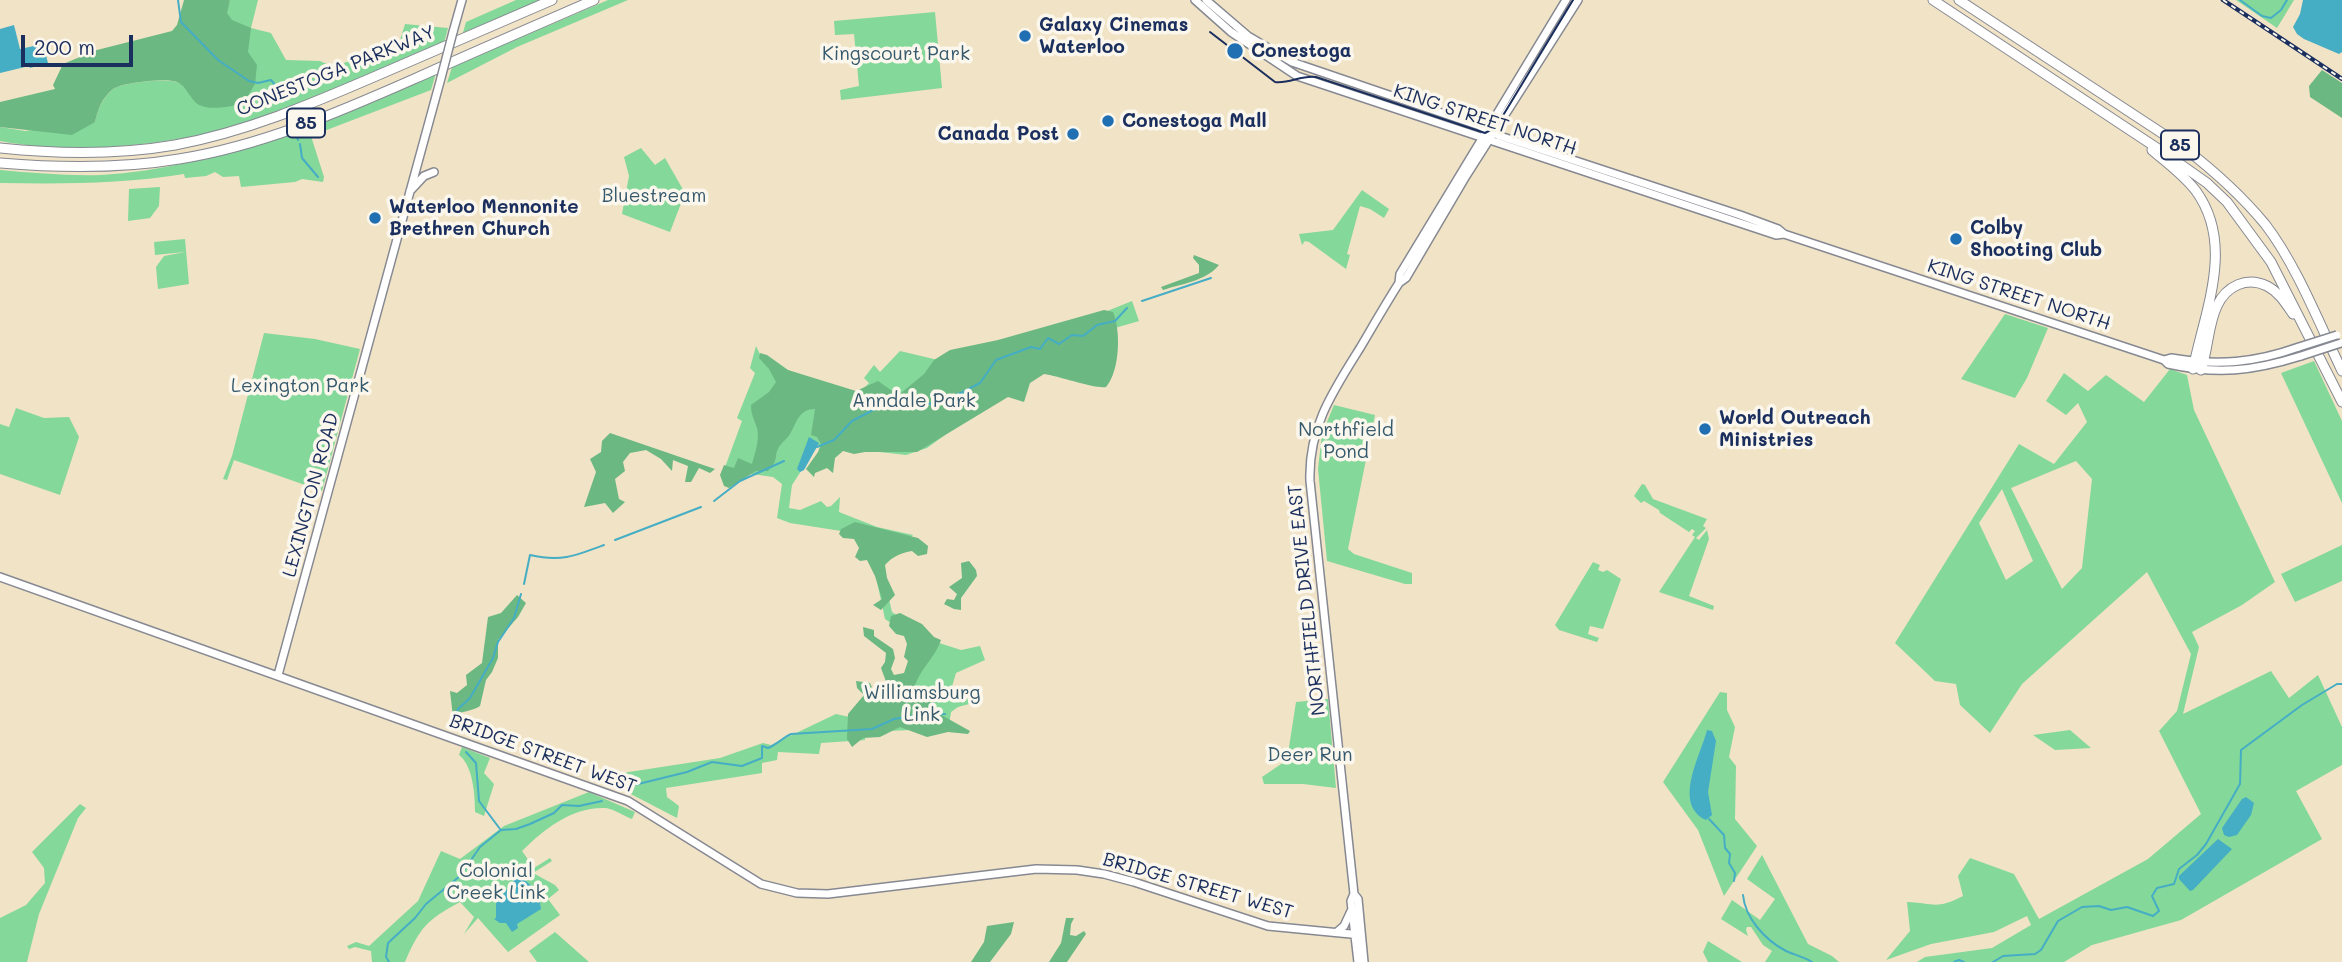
<!DOCTYPE html>
<style>
body{margin:0}
#map{position:relative;width:2342px;height:962px;overflow:hidden;background:#f1e3c6;font-family:Mali,sans-serif}
canvas{display:block}
.scale{position:absolute;left:21px;top:35px;width:112px;height:32px;box-sizing:border-box;border:4px solid #1b2f5e;border-top:0;padding-left:9px;font-size:21px;line-height:24px;white-space:nowrap;color:#1b2f5e;-webkit-text-stroke:5px #fbf7ec;paint-order:stroke}
</style>
<div id="map">
<canvas width="2342" height="962"></canvas>
<div class="scale">200 m</div>
</div>
<script>
const ctx = document.querySelector('canvas').getContext('2d');
ctx.lineJoin = 'round';
function paint(path, color) { ctx.fillStyle = color; ctx.fill(path, 'evenodd'); }
function strokePath(path, color, width, dash) { ctx.strokeStyle = color; ctx.lineWidth = width; ctx.lineCap = dash ? 'butt' : 'round'; ctx.setLineDash(dash || []); ctx.stroke(path); }
function label(font, color, halo, rows, align = 'center') {
  ctx.font = font + ' Mali,sans-serif'; ctx.lineWidth = 7; ctx.setLineDash([]); ctx.textBaseline = 'middle'; ctx.strokeStyle = halo; ctx.fillStyle = color; for (const [text, x, y, turn = 0] of rows) {
    ctx.save(); ctx.translate(x, y); ctx.rotate((+turn || 0) * Math.PI / 180); ctx.textAlign = isNaN(turn) ? turn : align; if (halo) ctx.strokeText(text, 0, 0); ctx.fillText(text, 0, 0); ctx.restore();
  }
}
paint(new Path2D(`
 M230,0H258L251,28L271,33L286,60L320,61L334,67L364,55L396,53L405,24L448,28L444,43C403,61 362,78 322,95C291,107 259,122 227,129C155,146 73,155 0,141V127L25,131L95,122C98,109 102,99 113,89C121,83 171,76 181,84C187,89 193,98 199,104L248,52L226,13Z
 M516,0H544L462,36L466,22Z
 M608,0H628L517,47L447,83L452,67Z
 M2236,0H2294L2277,28Z
 M935,12L942,88L841,100L840,90L859,86L854,34L835,35L834,21Z
 M436,73L431,90L311,136L324,177L323,182L302,179L295,182L241,187L239,176L223,177L215,172L206,176L185,178L184,174C123,184 62,184 0,183V170C34,173 68,176 101,175C220,168 328,117 436,73Z
 M641,148L655,165L665,158L685,193L670,232L622,214L629,176L624,157Z
 M160,187L159,206L150,218L128,221L129,189Z
 M1362,190L1389,209L1384,218L1370,209L1360,206L1347,254L1350,255L1346,269L1309,242L1305,241L1302,245L1299,234L1333,230Z
 M185,239L189,284L158,289L156,267L164,256L185,252L155,255L154,242Z
 M1132,301L1139,321L1115,328L1043,372L1006,391L927,448L906,455L818,445L792,485L789,508L800,510L821,501L827,507L831,506L840,497L839,512L877,527L913,535L900,549L879,556L892,612L936,642L961,650L980,646L985,660L956,673L948,700L972,699L973,703L958,707L951,712L949,725L935,729L865,732V740L821,743L819,754L778,752L777,760L762,763V773L666,788L667,797L679,806L677,818L625,791L590,778L720,758L763,743L771,745L836,714L850,717L888,712L929,649L885,619L876,577L854,533L790,523L777,518L782,484L773,477L724,470L742,421L737,418L755,373L750,368L756,346L763,360L855,397L869,383L864,378L874,365L880,372L900,351L938,360L1090,318Z
 M2005,314L2048,328L2027,378L2015,398L1961,379Z
 M264,333L315,339L360,349L322,491L234,460L227,480L223,479L232,456Z
 M2314,361L2342,421V503L2281,373Z
 M2170,369L2187,375L2194,410L2275,582L2242,605L2192,632L2199,647L2183,714L2271,671L2289,698L2318,675L2342,727V765L2296,791L2322,839L2181,920L2092,945L2064,962H1917L1925,957L1992,948L2031,925L2027,916L1994,932L1931,944L1886,960L1910,931L1907,902C1934,903 1936,910 1963,896L1958,876L1970,858L2014,874L2039,919L2148,859L2201,814L2159,731L2177,711L2191,654L2147,572L2022,684L1990,733L1960,705L1956,684L1935,681L1895,643L2019,444L2054,464L2087,422L2078,403L2066,415L2046,401L2064,373L2088,391L2106,375L2144,402ZM2076,461L2092,479L2082,568L2062,589L2011,488ZM2002,489L2033,561L2006,580L1979,523Z
 M1334,405L1375,415L1348,549L1354,554L1412,573V584H1405L1327,561L1318,469L1322,434Z
 M16,408L44,418L69,417L79,437L60,495L0,474V424L9,427Z
 M1642,484L1645,485L1653,499L1707,519L1703,526L1706,528L1696,538L1699,540L1707,530L1709,539L1689,596L1714,606L1713,610L1659,592L1695,537L1692,535L1695,531L1692,529L1689,532L1660,513L1659,510L1644,501L1641,503L1634,496Z
 M2342,545V581L2295,602L2281,574Z
 M1593,562L1600,565L1598,570L1603,572L1607,570L1621,579L1603,629L1590,626L1588,634L1599,638L1597,642L1559,630L1555,625Z
 M1720,692L1727,693V710L1735,727L1729,757L1736,766L1735,819L1757,846L1724,896L1698,830L1663,782Z
 M1328,699L1336,788L1303,784H1264L1262,777L1287,760L1296,702Z
 M2070,730L2091,748L2055,750L2033,735Z
 M462,747L490,758L484,773L494,784L484,816L475,812C475,794 473,766 459,755Z
 M589,792L635,812L632,819C624,816 614,809 606,808C573,806 544,829 522,851L534,868L550,858L552,861L533,873L555,885L559,890L548,899L560,915L508,952L478,918L464,934L474,917L460,902C427,920 420,927 405,962H372L371,951L355,947L349,949L347,946L356,942L369,946L418,901L441,851L460,859L504,826Z
 M80,804L86,808L78,818L39,914L27,962H0V918L26,905L45,883L44,868L32,852Z
 M1762,855L1808,944L1832,956L1839,962H1765L1772,951L1763,945L1751,927H1747L1746,930L1748,936L1721,919L1732,900L1760,920L1775,899L1747,879Z
 M555,932L589,962H537L529,951Z
 M1708,941L1742,962H1708L1703,952Z`), '#84d89a');
paint(new Path2D(`
 M184,0H230L227,13L232,20L251,28L248,52L257,65L255,84L243,104C230,106 212,111 199,105C190,100 187,86 177,82C167,77 120,83 113,89C102,98 98,109 95,122L72,135L0,127V102L55,89L53,85L63,64L97,50L172,31L177,25Z
 M2322,70L2342,83V118L2310,97L2309,86Z
 M1194,255L1219,265C1206,281 1181,284 1163,290L1161,287L1199,273V265L1193,258Z
 M1104,310L1113,312C1121,330 1120,371 1106,387C1095,389 1059,376 1044,374L1030,383L1024,402L1008,397L917,452H865L854,454L843,451L835,458L833,473L827,468L815,473L814,477L806,469L818,452L821,444L817,437L811,435L815,409C799,409 797,422 790,434C787,439 782,442 779,447C773,457 780,459 768,471H756L729,488L724,486L720,475L724,465L734,468L738,458L752,464C755,453 760,439 757,428C754,419 751,414 751,405L769,392L776,382L769,369L759,358L760,353L767,355L788,370L856,391L878,381L895,393H901L924,374L934,360L950,350L998,340Z
 M610,433L715,469L710,473L699,468L691,482H685L688,466L673,460L672,471L661,459L646,450L630,453L623,462L625,471L615,479L619,499L625,502L613,513L605,503L584,507L596,472L590,459L601,452L602,441Z
 M855,522L918,538L928,546L927,554L918,556L912,551C901,553 893,556 885,565L887,578L895,595L881,610L873,605L882,599L875,576L867,560L860,561L855,557L859,548L854,539L843,538L839,534L841,529Z
 M969,561L976,570L977,576L961,598V610L954,609L944,604L947,599L954,600L957,594L949,587L962,578L961,563Z
 M517,595L526,603L518,617L498,640V658L492,672L486,680L480,706C471,712 462,710 453,717L450,691L457,693L467,685L466,675L482,663L488,617L501,613Z
 M900,613L922,624L934,637L941,640C935,658 921,667 914,688L920,699L934,692L936,712L970,731L968,734L948,732L927,737L900,727L880,737L863,738L852,747L847,739L848,714L864,695L857,688L856,681L870,683L876,696H883L888,687L881,668L885,662L886,653L864,636L863,627L874,630V636L893,649L895,658L891,669L894,675L904,673L908,661L904,657L907,644L904,636L896,634L889,626L891,616Z
 M1066,918H1074L1071,924L1070,935L1076,936L1084,931L1086,934L1067,962H1049L1061,943Z
 M1014,922L1011,934L990,962H971L984,942L987,926Z`), '#6bb882');
paint(new Path2D(`
 M2303,0H2342V52L2339,54L2304,39L2297,34L2293,27L2300,14Z
 M14,25L20,49L43,44L48,63L30,68L28,64L25,67L0,73V29Z
 M809,437L819,443L804,470L800,472L797,469Z
 M1707,730L1712,731L1716,741L1708,792L1712,815L1706,820C1672,804 1701,755 1707,730Z
 M2246,797L2254,803L2251,815L2237,835L2229,837L2224,835L2222,828L2242,799Z
 M2218,839L2232,849L2193,890L2190,891L2179,879V876Z
 M518,875C521,876 535,889 538,892L541,909L517,924L518,928L512,932L506,923H500L494,919L496,918V903Z`), '#45adc4');
strokePath(new Path2D(`
 M178,0L181,22L218,60L249,81L258,83L271,80L282,93L285,101
 M2240,0L2262,16L2271,18L2281,10L2287,0
 M297,137L298,140
 M300,144L302,158L318,177
 M1142,301L1211,278
 M817,447L834,440L852,421L877,408L923,406L961,393L980,383L996,360L1031,347L1040,349L1048,338L1059,344L1072,335L1083,336L1097,325L1115,321L1127,308
 M714,501L740,481L784,461
 M615,540L701,507
 M524,584L530,555C561,562 575,556 604,545
 M452,728L458,709L470,698L493,658L498,642L514,618L521,594
 M466,752L476,763L479,801L500,829
 M626,787L687,772L712,762L742,766L762,758V746L768,748C776,745 784,737 791,734L872,729L894,719L918,715L945,714
 M1709,819L1724,835L1725,848L1730,854L1729,863L1735,873L1734,881
 M1743,895C1745,918 1765,940 1786,951C1795,955 1804,957 1812,962
 M389,962L386,957L388,943L415,918L426,904L460,876L480,847L501,830L516,829L530,824L554,813L562,805L579,806L602,801
 M1954,962L1959,960L1964,962
 M1993,962L2003,956L2035,954L2041,950L2058,921L2082,907L2099,906L2111,910L2127,907L2153,916L2159,911L2152,896L2157,888L2174,884L2179,869L2197,855L2206,844L2240,784L2241,750L2302,705L2337,684H2342`), '#45adc4', 2);
const major = new Path2D(`
 M1195,0L1231,32L1297,76L1776,235L1784,234
 M1206,0L1248,36L1292,62L1480,126L1500,136L1740,215L1778,229L1784,234L2164,360L2168,364C2218,375 2253,371 2301,356
 M453,32L462,0
 M410,191L424,176L434,172
 M1399,283L1400,274L1566,0
 M2164,360L2171,358C2218,366 2254,363 2299,347
 M0,577L628,801L761,884L797,893L828,894L1036,869L1077,870L1104,874L1134,882L1268,926L1361,935
 M278,675L441,78
 M1354,894L1351,901L1358,962
 M1337,932L1344,926L1351,911
 M1364,962L1358,899L1354,894L1310,481C1308,428 1333,391 1360,348C1373,326 1385,305 1399,283L1406,278L1466,176L1578,0`);
const highway = new Path2D(`
 M1933,0L2163,152L2207,183L2227,202L2271,262L2342,402
 M1959,0L2183,147C2213,170 2241,195 2265,224C2296,264 2320,325 2342,371
 M0,148C58,154 117,155 175,145C246,132 311,104 376,76C435,51 493,25 552,0
 M2152,150C2167,163 2184,175 2196,191C2235,245 2205,310 2193,369
 M0,163C60,168 120,169 179,159C261,146 339,112 414,79C474,52 534,26 594,0
 M2201,370C2208,350 2208,325 2217,306C2226,286 2247,276 2267,286C2279,292 2286,304 2293,314`);
strokePath(major, '#868992', 10);
strokePath(highway, '#868992', 11);
strokePath(major, '#fff', 7);
strokePath(highway, '#fff', 9);
strokePath(new Path2D(`
 M1210,32L1275,82C1289,84 1301,75 1316,77L1485,133L1496,127L1573,0`), '#1b2f5e', 2);
const rail = new Path2D(`
 M2223,0L2342,79`);
strokePath(rail, '#1b2f5e', 4.5);
strokePath(rail, '#fbf7ec', 2, [5]);
const majorBridge = new Path2D(`
 M441,78L453,32
 M2299,347L2337,335
 M2301,356L2341,343`);
strokePath(majorBridge, '#868992', 10, []);
strokePath(majorBridge, '#fff', 7);
for (const [x, y, r, color] of [
 [1025,36,7,"#1f6fb2"],
 [1235,51,9,"#1f6fb2"],
 [1108,121,7,"#1f6fb2"],
 [1073,134,7,"#1f6fb2"],
 [375,218,7,"#1f6fb2"],
 [1956,239,7,"#1f6fb2"],
 [1705,429,7,"#1f6fb2"]
]) { const dot = new Path2D(); dot.arc(x, y, r, 0, 2 * Math.PI); ctx.fillStyle = color; ctx.fill(dot); strokePath(dot, '#fbf7ec', 2.5); }
for (const [x, y, w] of [
 [306,123,38],
 [2180,145,38]
]) { const box = new Path2D(); box.roundRect(x - w / 2, y - 14.5, w, 29, 5); ctx.fillStyle = '#fbf7ec'; ctx.fill(box); strokePath(box, '#1b2f5e', 2); }
label('bold 18px', '#1b2f5e', null, [
 ["85",306,123],
 ["85",2180,145]
]);
label('bold 19px', '#1b2f5e', '#fbf7ec', [
 ["Galaxy Cinemas",1039,25],
 ["Waterloo",1039,47],
 ["Conestoga",1251,51],
 ["Conestoga Mall",1122,121],
 ["Canada Post",1059,134,"right"],
 ["Waterloo Mennonite",389,207],
 ["Brethren Church",389,229],
 ["Colby",1970,228],
 ["Shooting Club",1970,250],
 ["World Outreach",1719,418],
 ["Ministries",1719,440]
], 'left');
label('19px', '#35596d', '#fbf7ec', [
 ["Kingscourt Park",896,54],
 ["Bluestream",654,196],
 ["Lexington Park",300,386],
 ["Anndale Park",914,401],
 ["Northfield",1346,430],
 ["Pond",1346,452],
 ["Williamsburg",922,693],
 ["Link",922,715],
 ["Deer Run",1310,755],
 ["Colonial",496,871],
 ["Creek Link",496,893]
]);
label('19px', '#1b2f5e', '#fbf7ec', [
 ["CONESTOGA PARKWAY",336,71,-22],
 ["KING STREET NORTH",1485,120,18],
 ["KING STREET NORTH",2019,295,18],
 ["LEXINGTON ROAD",311,495,-75],
 ["NORTHFIELD DRIVE EAST",1307,600,-96],
 ["BRIDGE STREET WEST",543,754,20],
 ["BRIDGE STREET WEST",1198,886,16]
]);
</script>
